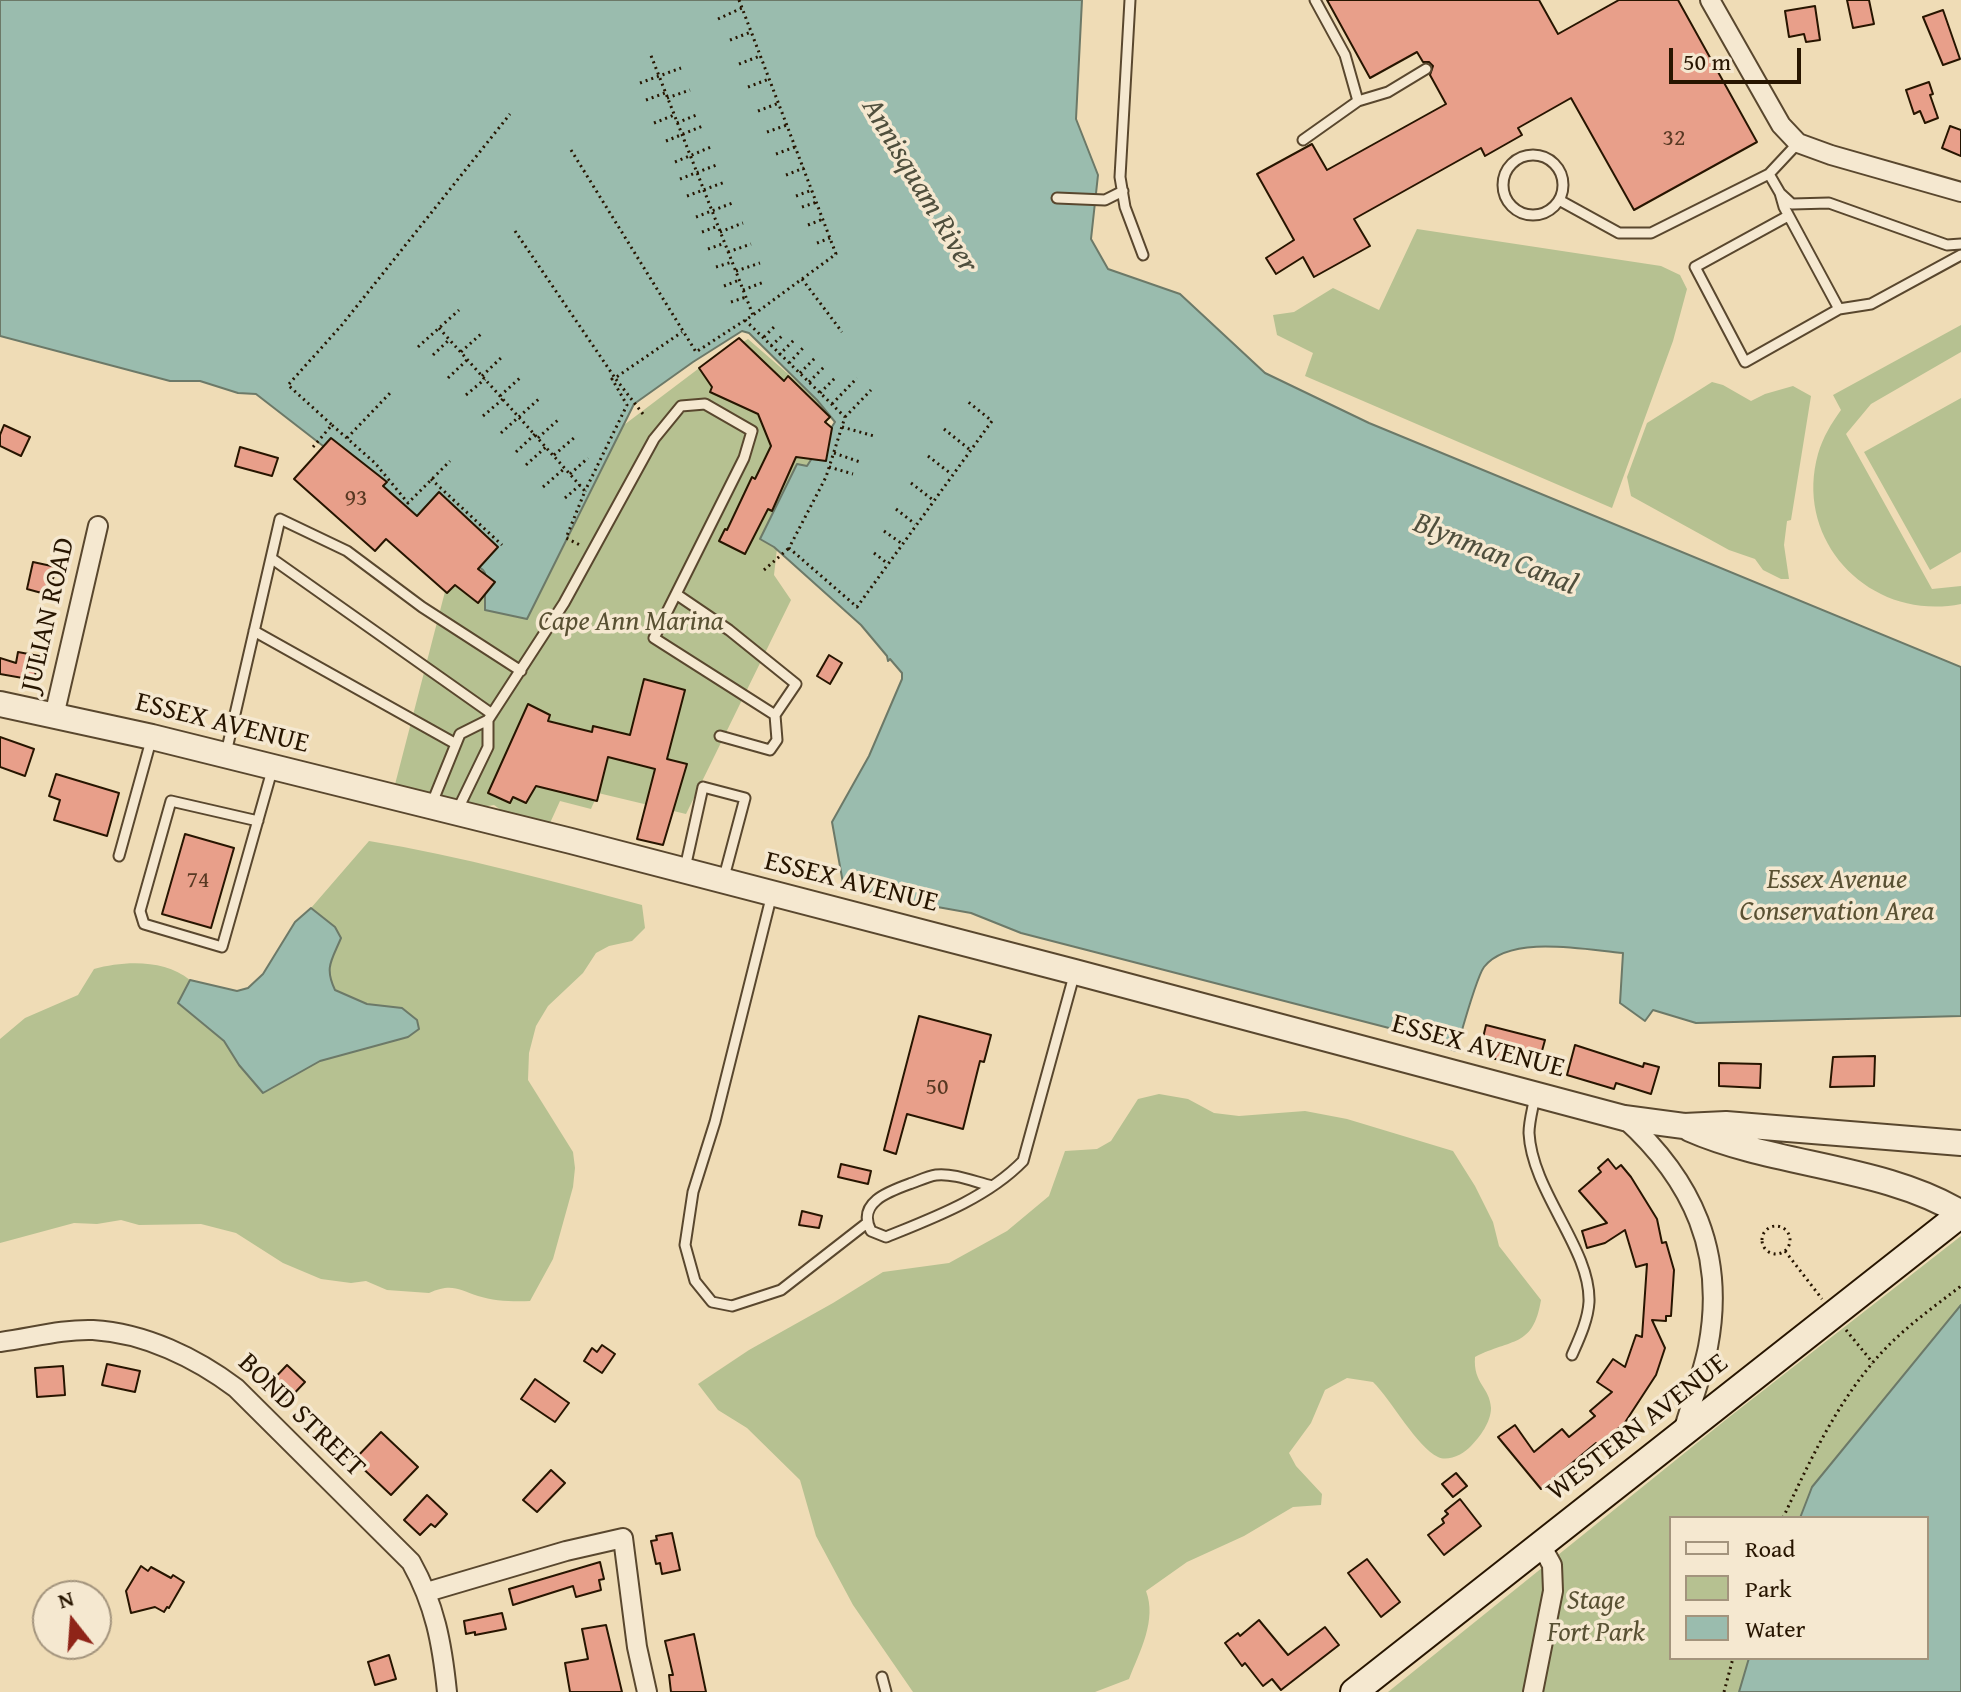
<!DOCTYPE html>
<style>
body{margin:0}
#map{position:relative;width:1961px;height:1692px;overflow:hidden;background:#efdcb6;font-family:"Gentium Book Plus",serif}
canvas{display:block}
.legend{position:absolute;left:1669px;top:1516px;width:260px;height:144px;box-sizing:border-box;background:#f5e8d0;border:2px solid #a3947d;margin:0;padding:10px 14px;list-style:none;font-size:24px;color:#271500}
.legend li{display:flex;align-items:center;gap:16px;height:40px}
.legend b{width:40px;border:2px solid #a3947d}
.north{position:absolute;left:32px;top:1580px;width:80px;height:80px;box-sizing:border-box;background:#f5e8d0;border:2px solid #a3947d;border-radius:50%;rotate:343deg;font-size:22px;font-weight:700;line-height:32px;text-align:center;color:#271500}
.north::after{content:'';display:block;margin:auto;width:28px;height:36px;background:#8f2418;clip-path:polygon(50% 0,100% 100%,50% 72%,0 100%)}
.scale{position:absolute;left:1669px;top:48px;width:132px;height:36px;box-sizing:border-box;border:4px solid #271500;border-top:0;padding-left:10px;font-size:24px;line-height:28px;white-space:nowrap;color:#271500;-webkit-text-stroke:6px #f5e8d0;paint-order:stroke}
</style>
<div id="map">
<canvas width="1961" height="1692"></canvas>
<ul class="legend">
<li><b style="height:10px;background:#f5e8d0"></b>Road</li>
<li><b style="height:22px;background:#b6c191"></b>Park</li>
<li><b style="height:22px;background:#9abcae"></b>Water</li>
</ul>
<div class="north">N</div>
<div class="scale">50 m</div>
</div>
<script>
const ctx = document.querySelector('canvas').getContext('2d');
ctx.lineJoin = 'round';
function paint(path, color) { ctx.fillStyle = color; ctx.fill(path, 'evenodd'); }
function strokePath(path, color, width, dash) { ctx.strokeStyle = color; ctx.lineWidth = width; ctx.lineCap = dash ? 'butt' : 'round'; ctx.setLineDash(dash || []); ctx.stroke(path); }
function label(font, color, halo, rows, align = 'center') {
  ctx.font = font + ' "Gentium Book Plus",serif'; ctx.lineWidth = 7; ctx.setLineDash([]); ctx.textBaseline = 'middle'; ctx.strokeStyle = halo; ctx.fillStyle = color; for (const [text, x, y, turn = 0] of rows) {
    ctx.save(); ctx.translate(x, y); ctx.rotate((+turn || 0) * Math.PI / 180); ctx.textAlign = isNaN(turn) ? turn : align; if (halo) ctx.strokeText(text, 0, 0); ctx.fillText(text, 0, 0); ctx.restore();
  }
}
paint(new Path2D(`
 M1417,229L1661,266L1680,275L1687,289L1673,341L1612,508L1305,376L1313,353L1277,335L1273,315L1294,312L1333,288L1379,310Z
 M1961,325V352L1871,404L1846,434L1932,589L1961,586V604C1872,622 1793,543 1818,454C1823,437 1831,424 1841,410L1833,395Z
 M748,339L818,400L836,461L780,522L774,575L791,600L686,814L598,793L591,809L560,801L545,834L523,826L494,805L445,813L392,796L455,553L481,587L571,465L698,369Z
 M1712,382L1723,385L1751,401L1765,394L1793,386L1811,396L1791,520L1787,521L1784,545L1789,579H1781L1763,570L1755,559L1729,550L1631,496L1627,477L1647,423Z
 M1961,398V552L1930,570L1864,452Z
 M369,841C461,856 552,881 642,905L645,928L632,941L609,946L596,953L583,973L548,1006L536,1026L529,1053L528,1080L573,1152L575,1168L573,1187L553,1259L530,1301C514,1302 494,1301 478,1296C458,1289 451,1283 429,1293L387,1290L366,1281L351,1283L321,1279L283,1263L236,1233L201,1224L139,1225L121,1220L97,1224L74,1223L0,1243V1039L25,1018L78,995L94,969C124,961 164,959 190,980L178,1003L224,1041L239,1065L263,1093L320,1061L408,1037L419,1029L402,1009L367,1004L335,990C324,967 332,959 341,938L335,927L311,908Z
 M1159,1094L1188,1099L1214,1113L1239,1116L1305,1111L1347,1119L1453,1151L1475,1186L1493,1222L1499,1246L1541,1300C1533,1348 1512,1338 1475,1357C1473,1384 1490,1387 1491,1408C1491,1422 1480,1437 1471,1446C1464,1454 1448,1462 1438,1457C1417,1447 1392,1401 1373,1382L1347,1378L1325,1390L1311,1423L1289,1453L1296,1466L1322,1494L1321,1505L1293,1507L1244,1536L1187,1562L1146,1591C1157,1620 1140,1651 1129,1679L1095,1692H913L853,1605L816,1536L800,1480L747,1428L718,1410L698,1384L749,1350L833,1303L883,1272L949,1263L1007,1231L1049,1196L1065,1151L1097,1149L1111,1141L1138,1099Z
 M1961,1236V1305L1812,1487L1800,1518H1671V1658H1749L1739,1692H1388L1728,1418Z`), '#b6c191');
const water = new Path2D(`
 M0,0H1082L1076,119L1098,175L1091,239L1108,269L1180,294L1265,373L1369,423L1961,667V1016L1696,1023L1653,1010L1645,1021L1620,1003L1623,953C1586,950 1510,934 1484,967C1476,978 1461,1034 1456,1051L1389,1028L1021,933L971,913L887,898L843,883L832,822L869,756L902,679V673L890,659L888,661L887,656L861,625L774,547L760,539L797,464L807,466L835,422L817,400L749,333L742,331L693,362L634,404L527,619L485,610V573L483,570L256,394L238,393L200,381H170L0,336Z
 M311,908L335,927L341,938C332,960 324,967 335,990L367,1004L402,1008L417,1020L419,1029L408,1037L320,1061L263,1093L239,1065L224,1041L178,1003L190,980L237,991L248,988L263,974L295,922Z
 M1961,1305V1692H1739L1749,1658H1927V1518H1800L1812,1487Z`);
paint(water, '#9abcae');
strokePath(water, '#6c7968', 2);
const building = new Path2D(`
 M1327,0H1539L1558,34L1619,0H1678L1757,142L1634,210L1571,98L1518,128L1522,135L1485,156L1481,148L1354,219L1370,246L1314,277L1303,257L1276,274L1266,258L1294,240L1257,174L1312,144L1327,170L1446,104L1430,75L1433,66L1429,62H1423L1417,52L1370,78Z
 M1847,0H1869L1874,24L1853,28Z
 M1815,6L1820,40L1806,42L1804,34L1789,37L1785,11Z
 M1943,10L1960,59L1943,65L1923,17Z
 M1929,82L1933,94L1930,95L1938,118L1925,123L1920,111L1914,114L1906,90Z
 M1950,126L1961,130V156L1942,148Z
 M739,338L784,381L788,376L830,417L825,422L832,428L826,461L796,457L772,511L768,509L745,554L719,541L725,529L727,530L752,477L755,479L771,446L758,414L710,392L712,387L699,368Z
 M4,425L30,437L21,456L0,446V435Z
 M331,438L387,482L383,486L417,516L439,492L498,547L478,569L495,582L478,603L455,585L447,593L386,539L375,551L294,479Z
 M240,447L278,458L272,476L235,466Z
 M33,562L56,567L49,595L27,589Z
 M18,652L39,656L34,680L0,674V658L16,663Z
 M829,655L842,663L830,684L817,676Z
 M644,679L685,690L667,759L687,764L663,845L637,839L655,769L608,757L597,801L536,786L526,803L513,797L510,803L488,793L528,704L550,715L548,721L592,732L593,726L630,735Z
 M0,737L34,749L25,776L0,767Z
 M56,774L119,793L107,836L54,820L60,800L49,796Z
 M185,834L234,848L211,928L162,914Z
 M919,1016L991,1035L984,1062L980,1061L963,1129L907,1114L896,1154L884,1150Z
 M1486,1025L1545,1040L1537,1069L1479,1055Z
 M1575,1045L1643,1067L1644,1063L1659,1067L1651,1094L1616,1083L1614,1089L1567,1075Z
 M1875,1056L1874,1086L1830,1087L1833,1057Z
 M1719,1063L1761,1064L1760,1088L1719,1086Z
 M1608,1159L1616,1169L1621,1165L1631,1177L1657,1219L1662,1243L1666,1242L1674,1270L1671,1316H1666V1321L1652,1320L1665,1348L1656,1375L1624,1424L1597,1445L1596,1443L1541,1489L1498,1437L1515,1425L1534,1452L1562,1429L1569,1437L1595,1416L1590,1411L1612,1392L1597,1382L1613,1359L1625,1367L1636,1335L1642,1337L1647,1264L1636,1267L1625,1230L1605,1243L1587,1248L1582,1231L1607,1223L1579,1191L1601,1172L1598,1168Z
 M841,1164L871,1171L868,1184L838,1177Z
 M802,1211L822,1216L819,1228L799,1225Z
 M602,1345L615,1354L602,1373L584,1361L592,1348L597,1352Z
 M107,1364L140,1371L135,1392L102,1385Z
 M287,1365L305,1382L287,1401L269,1384Z
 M63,1366L65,1395L37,1397L35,1368Z
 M535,1379L569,1403L555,1422L521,1399Z
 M381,1432L418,1467L391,1495L354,1460Z
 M551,1470L565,1483L537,1512L523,1500Z
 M1456,1473L1467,1486L1453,1497L1442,1484Z
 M427,1495L447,1514L435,1527L431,1524L420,1535L404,1520Z
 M1460,1499L1481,1526L1444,1555L1428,1535L1444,1523L1442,1519L1448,1514L1445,1511Z
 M672,1533L680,1570L662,1574L660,1563L656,1564L651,1541L657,1540L656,1536Z
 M1367,1559L1400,1602L1381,1617L1348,1573Z
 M600,1562L604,1579L599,1580L601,1590L576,1597L573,1586L513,1605L509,1589Z
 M141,1566L148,1571L151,1567L171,1578L173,1575L184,1582L169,1608L167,1607L164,1612L155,1607L131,1613L126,1591Z
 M502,1613L506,1629L475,1635V1632L466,1634L464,1621Z
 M1259,1620L1288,1655L1325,1627L1339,1645L1281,1690L1272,1679L1263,1686L1245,1663L1242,1666L1225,1643L1238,1633L1240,1636Z
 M606,1625L622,1692H570L565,1663L588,1659L582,1629Z
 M694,1634L706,1692H671L669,1675H673L665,1641Z
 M389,1655L396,1679L375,1685L368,1662Z`);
paint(building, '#e89f8a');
strokePath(building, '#271500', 2);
const service = new Path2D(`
 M1130,0L1120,177L1125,207L1143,255
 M1315,0L1345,55L1358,101
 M1303,140L1358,101L1388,92L1426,69
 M1503 185a30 30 0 1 1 60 0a30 30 0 1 1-60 0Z
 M1769,174L1780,193L1784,207L1839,309
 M1780,193L1792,204L1829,203L1947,245L1961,244
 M1057,198L1105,200L1123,191
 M1559,200L1619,233H1651L1769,174L1798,143
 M1788,216L1695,267L1745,362L1839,309L1871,304L1961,255
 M271,558L492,714
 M254,631L456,744
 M720,736L770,750L777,740L775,715
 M226,753L280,519L347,551L422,607L521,671
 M432,803L460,734L488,720L564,603L654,439L681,406L705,404L752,431L744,458L654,638L775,715L796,684L729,630L676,594
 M458,809L488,747V720
 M258,821L171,801L140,911L144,924L222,947C239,887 256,827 273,767
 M119,856L152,737
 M685,868L703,787L745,798L724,877
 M772,894L715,1122L693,1192L685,1245L695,1281L712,1302L732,1306L781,1290L867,1223
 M1535,1096C1533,1108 1529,1121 1529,1133C1532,1192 1591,1249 1589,1302C1588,1320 1579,1339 1572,1355
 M992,1186C975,1182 954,1173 936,1175C929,1176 920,1180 912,1183C890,1191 856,1202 871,1231L886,1237C933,1218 987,1198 1023,1161L1075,972
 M882,1677L886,1692`);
const minor = new Path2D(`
 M1710,0L1781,125L1798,143L1831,155L1961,192
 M54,716L98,526
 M1624,1118C1693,1180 1726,1253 1708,1347C1702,1377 1690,1406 1682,1435
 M0,1342C31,1338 62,1329 93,1330C145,1333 196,1358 236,1388L411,1562C435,1605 442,1643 447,1692
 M427,1592L566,1551L623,1538L637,1647L647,1692
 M1533,1692L1553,1591L1552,1565L1541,1545`);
const tertiary = new Path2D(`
 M0,704L152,737L571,841L1075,972L1624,1118L1684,1126L1726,1124L1961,1143
 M1690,1129C1774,1166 1884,1166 1961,1213`);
const secondary = new Path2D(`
 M1354,1692L1961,1214`);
strokePath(service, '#59472e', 13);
strokePath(minor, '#59472e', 22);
strokePath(tertiary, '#59472e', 28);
strokePath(secondary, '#271500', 30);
strokePath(new Path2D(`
 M739,0L836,254L753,315
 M718,19L742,8
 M730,40L751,32
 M739,64L760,56
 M640,83L681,68
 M748,87L769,79
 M667,98L690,90
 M646,100L665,93
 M758,111L779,103
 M654,123L674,115
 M677,123L699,114
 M767,132L787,125
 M666,141L703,126
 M571,150L696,352L753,315L650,53
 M776,154L795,147
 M675,162L711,147
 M786,175L804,168
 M680,179L719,164
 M687,196L725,182
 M796,196L812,190
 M802,207L817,202
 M696,217L735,202
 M808,225L823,219
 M515,231L615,378L612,379L627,405L585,491
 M702,232L718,226
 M720,232L743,223
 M817,243L830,238
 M708,249L725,243
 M728,252L751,244
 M716,267L732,262
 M736,271L760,263
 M802,279L842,332
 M724,286L739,280
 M743,290L764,282
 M731,302L746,297
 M745,320L845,417L826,477L789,548L857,607L992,421L967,401
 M439,328L585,491L566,538L580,545
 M764,337L774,327
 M771,346L783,335
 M418,347L459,310
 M461,352L481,334
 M433,355L450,339
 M779,355L794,340
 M789,363L803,348
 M800,373L815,358
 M482,376L503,356
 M448,378L468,359
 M809,382L824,367
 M820,393L837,376
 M466,395L485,379
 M500,396L521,377
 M832,404L857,378
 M643,414L615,378L682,332
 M483,416L503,399
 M845,417L871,390
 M332,425L375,463L408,503L450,461
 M842,427L874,436
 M944,429L969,449
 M501,433L540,398
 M347,438L392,391
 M538,438L558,420
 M313,447L332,425L288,385L341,326L510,114
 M516,452L535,434
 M834,453L860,462
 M554,455L575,437
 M928,456L950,473
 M526,465L546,447
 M829,467L853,474
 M570,474L588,458
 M431,479L502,545
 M911,483L933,500
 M543,487L565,468
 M565,498L580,485
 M896,509L915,524
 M884,531L901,543
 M874,553L887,563
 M764,570L788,549
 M1762 1240a14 14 0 1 1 28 0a14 14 0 1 1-28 0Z
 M1785,1251L1822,1299
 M1846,1330L1873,1363
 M1783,1518C1810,1460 1840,1396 1885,1349C1908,1325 1935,1306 1961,1286
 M1724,1692L1733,1658`), '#271500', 3, [2, 4]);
strokePath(service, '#f5e8d0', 9);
strokePath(minor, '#f5e8d0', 18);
strokePath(tertiary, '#f5e8d0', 24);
strokePath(secondary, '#f5e8d0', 26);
label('24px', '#573822', null, [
 ["32",1674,139],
 ["93",356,499],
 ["74",198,881],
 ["50",937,1088]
]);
label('28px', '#271500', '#f5e8d0', [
 ["JULIAN ROAD",49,615,-77],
 ["ESSEX AVENUE",222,724,14],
 ["ESSEX AVENUE",851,883,14],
 ["ESSEX AVENUE",1478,1047,15],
 ["BOND STREET",301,1416,44],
 ["WESTERN AVENUE",1638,1428,-38]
]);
label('italic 28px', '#595133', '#f5e8d0', [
 ["Cape Ann Marina",631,623],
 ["Essex Avenue",1837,881],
 ["Conservation Area",1837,913],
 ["Stage",1596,1602],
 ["Fort Park",1596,1634]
]);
label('italic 30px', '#4f4f3d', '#f5e8d0', [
 ["Annisquam River",919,186,59],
 ["Blynman Canal",1495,555,22]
]);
</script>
